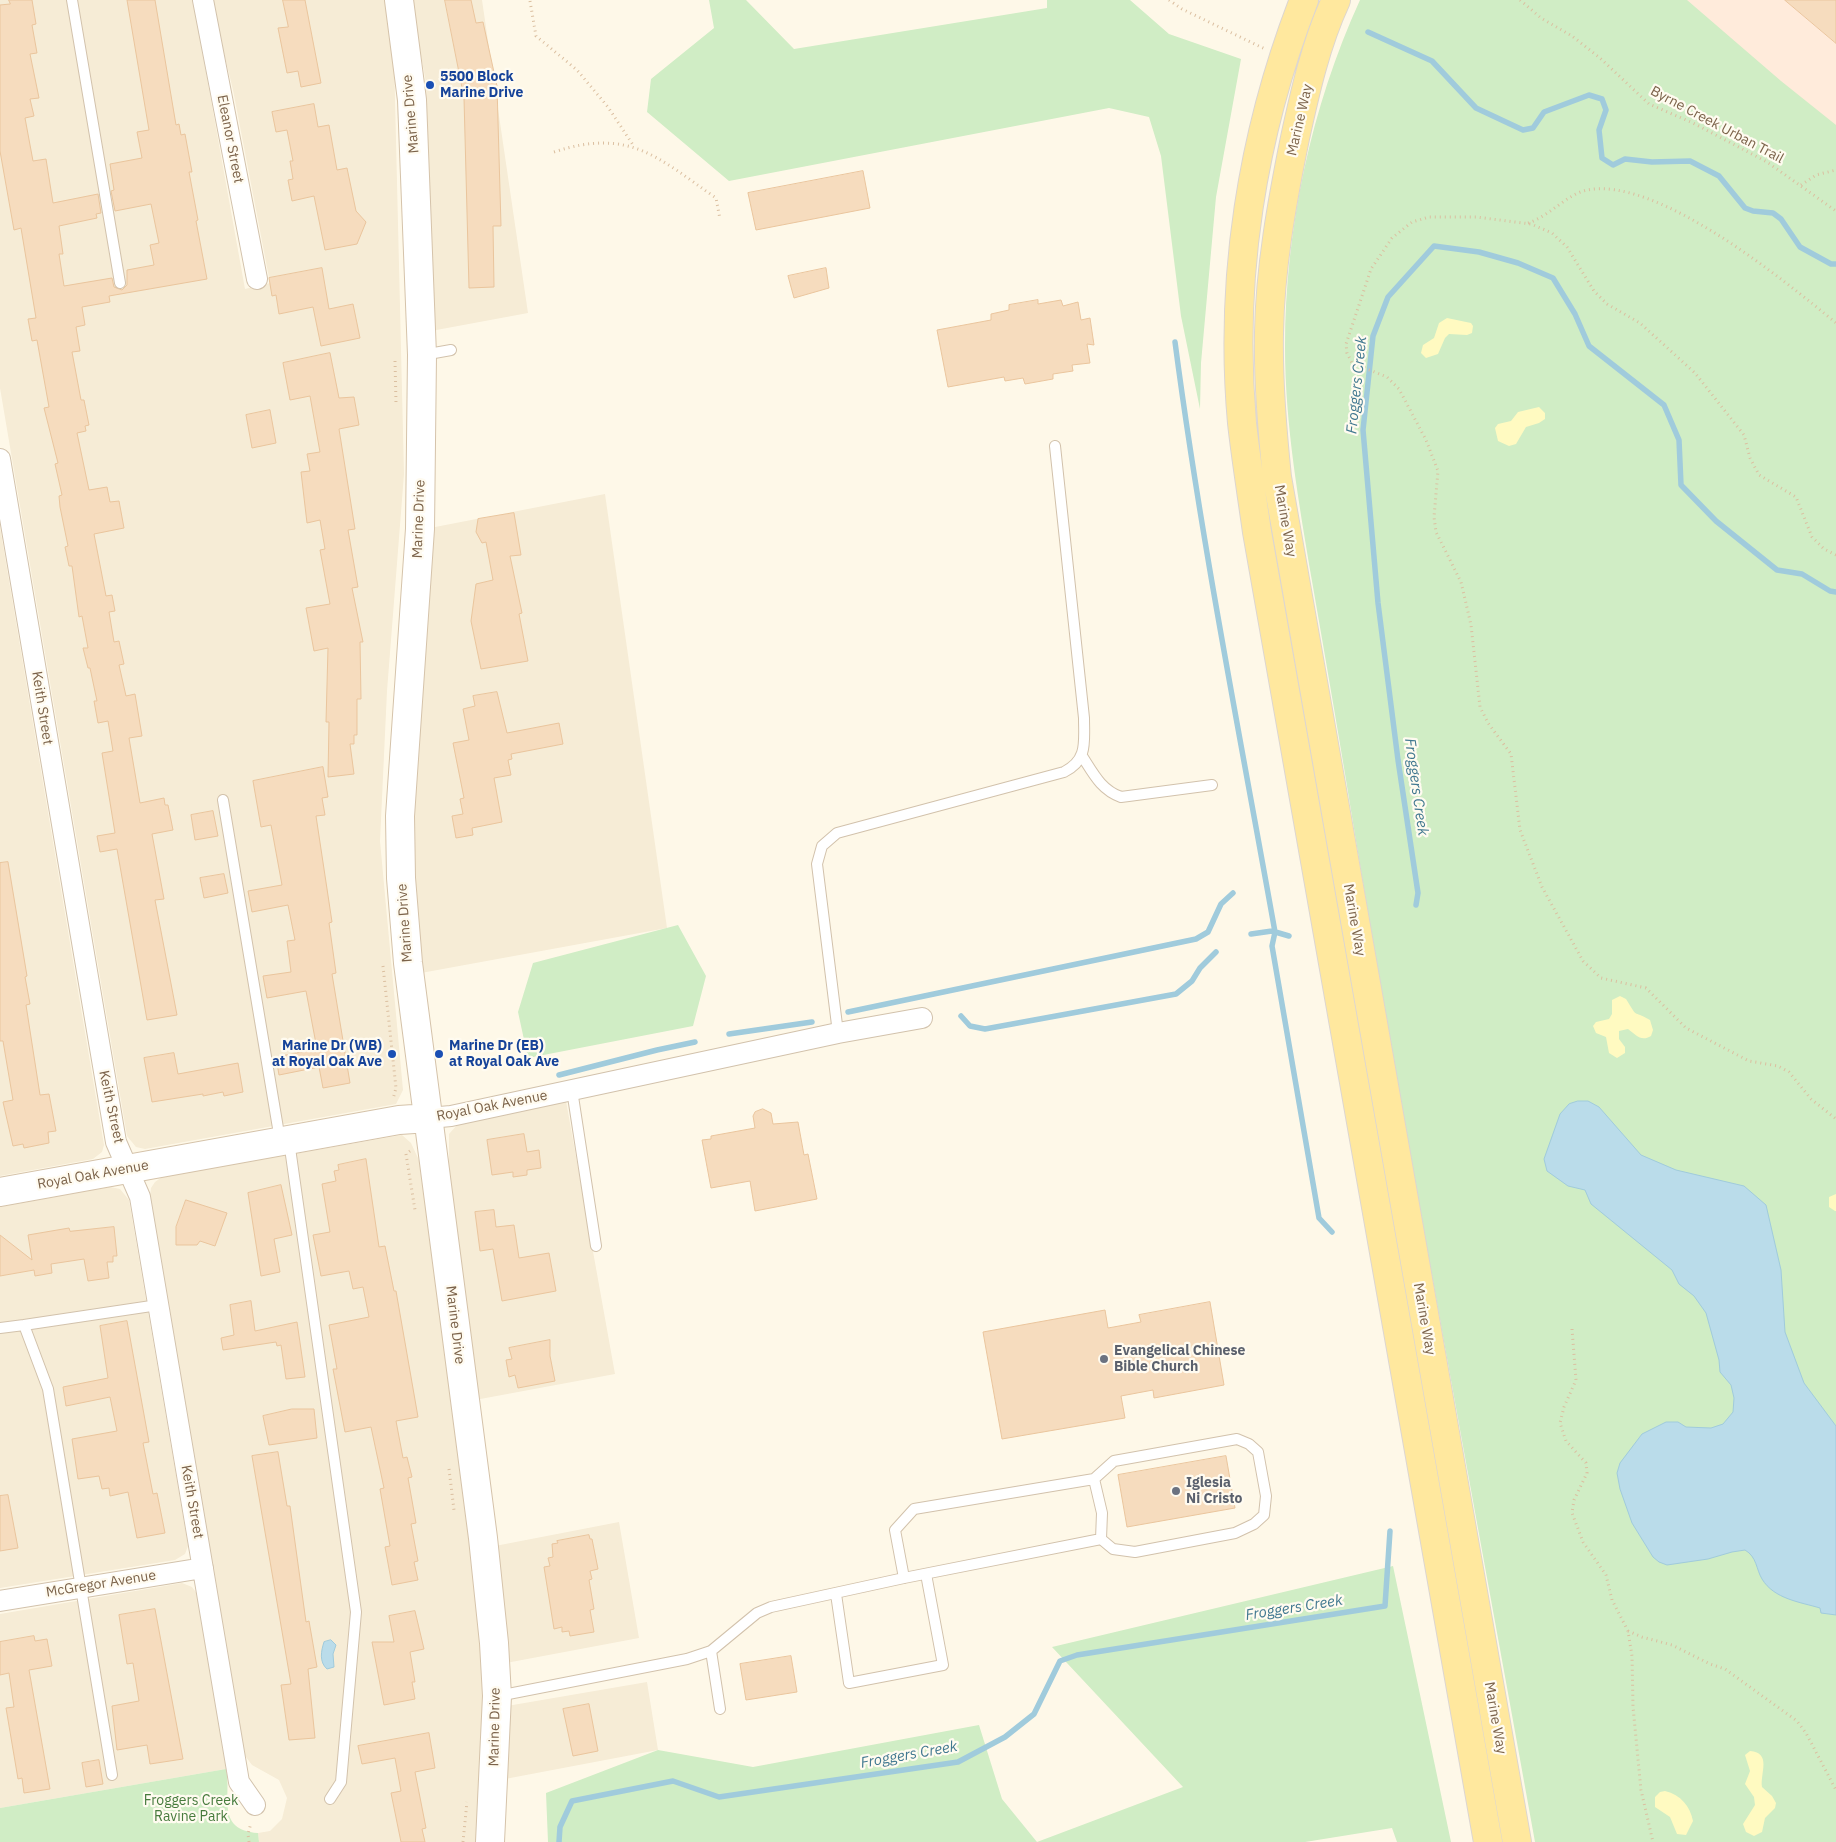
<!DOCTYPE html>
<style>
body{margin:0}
canvas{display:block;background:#fef8e8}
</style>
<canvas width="1836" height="1842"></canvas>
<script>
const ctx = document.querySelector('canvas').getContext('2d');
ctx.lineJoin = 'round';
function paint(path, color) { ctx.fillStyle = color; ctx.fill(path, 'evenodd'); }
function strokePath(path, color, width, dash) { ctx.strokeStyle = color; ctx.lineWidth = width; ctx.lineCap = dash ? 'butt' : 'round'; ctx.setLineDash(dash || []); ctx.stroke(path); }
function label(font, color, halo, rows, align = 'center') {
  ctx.font = font + ' "IBM Plex Sans",sans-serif'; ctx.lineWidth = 4.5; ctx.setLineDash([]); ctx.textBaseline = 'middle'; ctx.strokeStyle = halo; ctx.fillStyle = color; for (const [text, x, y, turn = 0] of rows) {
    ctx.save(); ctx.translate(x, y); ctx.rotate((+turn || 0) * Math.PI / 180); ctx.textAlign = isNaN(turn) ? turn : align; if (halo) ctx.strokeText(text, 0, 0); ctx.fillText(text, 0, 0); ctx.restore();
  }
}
paint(new Path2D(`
 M0,0H193L245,289L270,283L233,90L211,0H387L394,57L404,474L387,691L380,841L403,1090L396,1104L145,1149L136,1147L127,1136L0,388Z
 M411,0H482L528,313L431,331L426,83Z
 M605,494L667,928L421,973L414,921L411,804L430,528Z
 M0,527L104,1145L102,1152L93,1159L0,1176Z
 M566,1101L615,1374L475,1400L449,1198V1134L457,1125Z
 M402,1135L411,1143L423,1169L457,1423L485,1681L478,1842H259L258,1833L270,1831L282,1819L287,1798L279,1780L252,1765L243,1753L150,1198L151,1188L155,1182L162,1177Z
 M110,1187L120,1189L129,1200L188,1546L185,1554L175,1560L0,1588V1207Z
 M619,1522L639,1638L506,1663L495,1546Z
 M182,1583L192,1587L198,1595L226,1769L0,1808V1614Z
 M647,1682L658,1750L505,1779L507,1706Z`), '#f6ecd6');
paint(new Path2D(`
 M1677,0H1836V132Z`), '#ffebdb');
paint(new Path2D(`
 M709,0H746L794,49L1047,8V0H1130L1169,34L1241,59L1216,197L1201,363L1200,409L1181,316L1161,156L1149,117L1109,108L729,181L647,112L651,79L714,28Z
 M1360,0H1687L1781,81L1836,125V1842H1535C1475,1508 1412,1175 1356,841C1342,754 1327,667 1312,581C1299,503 1285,426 1285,347C1285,229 1311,107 1360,0Z
 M678,925L706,976L693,1026L528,1058L518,1012L533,963Z
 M1393,1566L1451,1842H1397L1392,1828L1305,1842H548L546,1793L658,1750L753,1767L979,1725L1002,1799L1037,1842L1183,1787L1052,1647Z
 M226,1769C232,1796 215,1830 258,1833L259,1842H0V1808Z`), '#d0edc5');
paint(new Path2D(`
 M1447,318L1471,323L1473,326L1472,333L1467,335L1449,334L1445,338L1438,354L1426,358L1421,353L1423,345L1434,338L1439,323Z
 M1539,407L1545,413V419L1539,423L1526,427L1516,444L1509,446L1498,441L1495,428L1498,424L1511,421L1518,412Z
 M1620,996L1626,999C1639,1020 1631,1009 1650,1020L1653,1030L1651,1036C1641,1042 1636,1035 1628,1029L1619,1031V1039L1625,1047V1053L1617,1058L1609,1053L1606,1037L1596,1033L1593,1026L1596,1022L1609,1019L1612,1014V1000Z
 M1836,1194V1211H1835L1829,1207V1197Z
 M1750,1751C1772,1753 1760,1773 1762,1787L1772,1796L1776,1803L1775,1808L1765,1818L1762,1832L1754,1836L1746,1832L1743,1824L1755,1805L1754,1797L1745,1784L1750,1771L1745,1755Z
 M1665,1791C1681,1795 1690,1806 1693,1821L1686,1835L1677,1834L1670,1817L1655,1807V1797L1660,1792Z`), '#fffac1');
const water = new Path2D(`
 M1578,1101H1588L1599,1107L1641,1155L1676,1170L1744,1186L1766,1205L1781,1270L1785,1332L1804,1383L1836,1426V1615L1821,1613L1820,1608C1800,1602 1774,1599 1762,1579C1756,1569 1757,1557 1745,1550L1732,1552L1708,1559L1667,1565L1659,1562L1653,1557L1632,1523L1620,1489L1617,1473L1620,1463L1642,1434L1666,1422H1678L1686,1427L1711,1428L1723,1424L1733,1412L1734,1398L1731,1385L1720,1372L1719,1360L1706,1313L1694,1296L1679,1284L1672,1270L1591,1204L1585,1190L1568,1186L1547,1171L1544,1159L1560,1114L1569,1104Z
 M331,1640L336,1645L333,1654L334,1667L327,1669C319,1662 321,1651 324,1642Z`);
paint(water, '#badcea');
strokePath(water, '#a0cbdc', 1);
strokePath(new Path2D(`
 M1368,32L1432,61L1476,108L1523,130L1533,128L1544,112L1589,95L1602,99L1606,110L1599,130L1602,158L1613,165L1625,159L1652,162L1690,161L1719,176L1745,208L1753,211L1773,213L1781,219L1800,247L1831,264H1836
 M1175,342C1201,540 1240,736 1275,932L1272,946L1319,1218L1332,1232
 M1416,905L1418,893L1398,760L1378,603L1363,430L1373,336L1388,297L1434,246L1479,252L1518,263L1553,278L1575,314L1589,346L1664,405L1679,440L1681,485L1716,521L1777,570L1802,574L1830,591L1836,592
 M1251,934L1272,931L1289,936
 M848,1012L1196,939L1208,932L1221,904L1233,893
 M961,1016L970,1026L985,1029L1176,994L1192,981L1200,968L1216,952
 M729,1034L812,1022
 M559,1075L657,1050L695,1042
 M559,1842L560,1827L572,1801L673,1781L719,1797L958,1762L1005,1737L1034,1714L1060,1661L1077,1655L1385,1606L1390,1531`), '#a0cbdc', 5.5);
const building = new Path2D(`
 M9,0H32L36,24L32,25L37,53L30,54L39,98L30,99L34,116L25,118L33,161L46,159L53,203L98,194L101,213L96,214L97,218L59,226L63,254H59L64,286L112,278L114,287L122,290L127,285V270L154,265L150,245L159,243L151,204L115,211L111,191L114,190L110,164L142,158L137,132L149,130L127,0H155L176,125L179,124L181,135L185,134L192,172H189L198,220L196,221L207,279L109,296L110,302L82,307L85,325L76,327L80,351L72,352L81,400H84L89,425L85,426L86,431L77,433L89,490L107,487L110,502L119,501L124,528L94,534L106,596L112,595L115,611L109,612L114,642L119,641L124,664L119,665L126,696L135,694L142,736L129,738L140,803L164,798L165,805H168L173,830L152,834L164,899L155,900L177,1015L147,1020L117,849L100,852L97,836L115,833L102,753L113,751L108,721L98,723L94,701H97L90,668H88L83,648H88L82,616L79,617L72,566H69L65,547L68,546L60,507L59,496L62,495L55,464L58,463L44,408L49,407L37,340L32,341L28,319L36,318L21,228L14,230L0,151V5L10,4Z
 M283,0H305L321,83L301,87L298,71L287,73L278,28L288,27Z
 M445,0H471L476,23L483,22L497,86L501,226H493L494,287L469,288L464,98Z
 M1785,0H1836V43Z
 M314,104L318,127L329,125L337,170L347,168L356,211L366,222L357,244L325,250L314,196L292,201L288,180L293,179L290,161H293L287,130L276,132L272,112Z
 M863,171L870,208L756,230L748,193Z
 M322,268L329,309L353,304L360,338L321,346L313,307L279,314L276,295L272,296L269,278Z
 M826,268L829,288L794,298L788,276Z
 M1038,300V304L1061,300L1063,306L1078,302L1081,320L1090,318L1094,345L1087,344L1090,363L1072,365L1073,371L1053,374V379L1025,384L1023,378L1005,381L1004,377L948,387L937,330L991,320V314L1009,310V305Z
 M330,353L339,398L354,397L359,425L339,429L355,529L348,530L358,587L352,588L363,642H360L361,699H357V735H354V744H350L354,774L328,777L329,722H326L328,648L314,651L306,608L330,604L320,550L325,549L320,520L307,523L301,472L310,471L307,454L320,452L310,396L290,400L283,363Z
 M270,410L276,443L252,448L246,415Z
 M514,513L521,555L510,556L522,613L519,614L528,661L481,669L471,621L476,584L493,580L486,542L482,543L476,532L478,519Z
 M497,692L507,733L559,723L563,744L511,754L512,759L508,760L511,775L494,778L502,822L472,828L473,835L456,838L452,816L463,814L460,799L464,798L453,743L469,740L463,709L475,706L473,696Z
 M323,767L328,797L322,798L325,815L316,816L332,922L329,923L336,973L332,974L350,1083L323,1088L319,1067L279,1075L276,1057L317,1049L306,991L267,998L263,976L291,972L287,941L295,940L288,905L252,912L248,891L282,885L271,825L261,827L253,781Z
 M213,811L218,836L195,840L191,815Z
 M8,862L27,976L25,977L30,1004L26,1005L40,1095L49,1094L56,1131L48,1132L49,1143L24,1148L23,1144L13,1146L3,1102L13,1100L3,1041H0V863Z
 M224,874L228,893L204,898L200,878Z
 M174,1053L178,1074L238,1063L243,1092L224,1096L223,1092L203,1096V1094L152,1102L144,1058Z
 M763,1109L771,1113L773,1124L798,1122L804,1155L808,1154L817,1199L755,1211L750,1181L711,1188L702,1140L711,1139V1136L755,1128L753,1116L755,1112Z
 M524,1134L527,1152L539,1150L541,1168L527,1170V1175L513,1177V1172L492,1175L487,1140Z
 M366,1159L379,1247L385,1246L394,1291H396L418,1417L396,1421L403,1458L407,1457L412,1477L408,1478L416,1523L411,1524L418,1561L414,1562L418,1580L392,1585L385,1547L390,1546L380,1489L384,1488L371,1427L345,1432L333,1369H337L329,1325L369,1317L363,1287L353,1289L349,1271L321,1276L313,1235L330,1232L322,1184L336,1181L334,1171L339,1170L338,1165Z
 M281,1185L292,1235L274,1239L280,1272L261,1276L248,1193Z
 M186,1200L227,1213L215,1246L200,1241L197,1245H176V1227Z
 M494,1210L496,1227L514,1225L519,1258L549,1253L556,1291L502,1301L493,1249L480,1251L475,1212Z
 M114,1227L117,1256H113V1262H107L109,1278L88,1281L84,1259L51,1264L52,1273L35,1276L34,1270L0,1276V1235L32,1260L28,1235L69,1228L70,1231Z
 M251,1301L255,1331L297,1322L305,1377L286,1379L281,1345L277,1346L276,1342L223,1350L221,1338L234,1335L230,1305Z
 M1210,1302L1224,1385L1154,1398L1153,1390L1121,1396L1125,1418L1002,1439L983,1332L1105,1310L1108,1328L1141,1322L1139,1315Z
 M127,1321L149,1442L143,1443L153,1494L157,1493L165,1533L137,1538L128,1492L110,1496L109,1488L102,1489L99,1476L78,1479L72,1439L117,1431L110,1397L66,1406L63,1387L108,1378L100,1326Z
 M550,1340V1356L555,1381L518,1388L515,1375L509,1377L506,1360L512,1359L509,1348Z
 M292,1409H314L317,1438L269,1445L263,1416Z
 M278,1452L287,1506H290L306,1622L309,1621L317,1667L308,1669L315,1738L289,1740L281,1685L291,1684L252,1456Z
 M1226,1456L1235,1508L1127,1527L1118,1475Z
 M8,1495L18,1548L0,1551V1496Z
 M589,1535L590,1539H592L598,1569L590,1571L592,1579L589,1580L594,1609L590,1610L594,1632L570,1636L569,1631L562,1632V1627L554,1629L544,1567L550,1566L548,1558L553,1557L552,1544L558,1543L557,1541Z
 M155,1609L183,1759L150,1764L147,1745L117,1750L112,1706L139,1701L133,1663L127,1664L119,1615Z
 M415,1611L424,1649L410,1652L415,1682H412L415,1699L384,1705L372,1642H394L389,1616Z
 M34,1636L35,1641L47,1639L52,1666L29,1670L50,1789L24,1793L22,1778L18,1779L6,1708L14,1707L9,1673L0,1675V1642Z
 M791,1656L797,1692L746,1700L740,1664Z
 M589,1704L598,1751L573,1756L563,1709Z
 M429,1733L435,1768L415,1772L426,1828L422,1829L425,1842H401L391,1793L401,1791L395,1758L362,1764L358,1746Z
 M99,1760L103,1784L86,1787L82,1763Z`);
paint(building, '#f6dcbe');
strokePath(building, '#eac59d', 1);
const lane = new Path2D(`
 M72,0L120,283
 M423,355L451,350
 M1082,756C1093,773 1101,790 1121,797L1212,785
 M223,800L280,1140
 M838,1033L817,864L822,846L837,833L1064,772C1088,760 1084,742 1084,718L1055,446
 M572,1090L596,1246
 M289,1141L356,1612L341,1782L330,1799
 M24,1325L158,1305
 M0,1328L24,1325L48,1389L112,1775
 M1094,1479L1114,1461L1237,1439L1249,1444L1258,1452L1266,1496L1264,1515L1254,1524L1235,1533L1135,1552L1113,1549L1101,1539
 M836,1594L849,1683L943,1665L926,1574
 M711,1651L720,1709
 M498,1696L687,1659L711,1651L757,1613L771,1607L904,1578L1101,1539L1102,1513L1094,1479L914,1509L895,1530L904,1578`);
const street = new Path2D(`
 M203,0L257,279
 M0,459L116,1142L140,1197L239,1782L255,1805
 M429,1118L451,1116L838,1033L922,1018
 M0,1601L203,1568`);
const secondary = new Path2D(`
 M399,0L412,100L422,355L420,529L400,816L401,878L408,963L483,1538L494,1643L497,1696L490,1842
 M0,1192L399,1120L429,1118`);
const primary = new Path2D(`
 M1304,0C1252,134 1229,279 1242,423C1246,459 1252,496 1257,532L1488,1842
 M1336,0C1316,43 1305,92 1295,138C1282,202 1270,268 1269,333C1268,381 1272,429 1277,477L1517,1842`);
strokePath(lane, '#d2c2ac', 12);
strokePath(street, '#d2c2ac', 22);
strokePath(secondary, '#d5c3aa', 30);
strokePath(primary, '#ddd6d0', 30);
strokePath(new Path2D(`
 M1169,0L1182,9L1265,49
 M1520,0L1541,18L1572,36L1600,58L1649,104L1693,123L1767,162L1836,211
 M530,1L536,36L577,70L608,107L633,145
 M554,152C630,127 658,158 716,198L720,219
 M1801,185L1816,175L1836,170
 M1528,223C1550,216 1567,194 1587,190C1657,176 1784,280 1836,323
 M395,361L396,403
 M1836,555L1824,549L1812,537L1796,497L1759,475L1750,458L1744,435L1695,373L1640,323L1607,304L1594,291L1567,247L1552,233L1531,224L1476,217H1429L1412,222L1392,238L1371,269L1346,344L1347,353L1352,363L1387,377L1399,389L1426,440L1438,471L1434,517L1436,532L1461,582L1471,625L1480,707L1488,723L1511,754L1520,830L1542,887L1583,961L1601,978L1646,988L1686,1028L1749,1061L1778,1066L1789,1072L1811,1099L1836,1119
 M383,966L396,1088L393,1099
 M410,1151L406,1154L415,1210
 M1572,1329L1576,1380L1564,1407L1560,1423L1566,1441L1586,1463L1587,1473L1574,1500L1572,1513L1583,1542L1606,1575L1612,1600L1628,1631L1632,1656L1633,1707L1641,1790L1653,1842
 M449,1469L454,1510
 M1628,1631L1642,1637L1672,1645L1710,1664L1725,1669L1797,1721L1806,1733L1836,1790
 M249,1842L248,1834L251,1823
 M463,1842L467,1802`), '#dbbfa0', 3, [1, 4]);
strokePath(lane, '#fff', 10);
strokePath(street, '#fff', 20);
strokePath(secondary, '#fff', 28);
strokePath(primary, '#ffe89e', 28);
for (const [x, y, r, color] of [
 [430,85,5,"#1a4fb4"],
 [392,1054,5,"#1a4fb4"],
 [439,1054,5,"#1a4fb4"],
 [1104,1359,5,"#6b7280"],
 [1176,1491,5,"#6b7280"]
]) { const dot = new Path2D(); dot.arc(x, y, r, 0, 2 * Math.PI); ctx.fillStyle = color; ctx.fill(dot); strokePath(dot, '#fffbf0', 2); }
label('bold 14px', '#164399', '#fffbf0', [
 ["5500 Block",440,77],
 ["Marine Drive",440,93],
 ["Marine Dr (WB)",382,1046,"right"],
 ["at Royal Oak Ave",382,1062,"right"],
 ["Marine Dr (EB)",449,1046],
 ["at Royal Oak Ave",449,1062]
], 'left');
label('14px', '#7b6249', '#fffbf0', [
 ["Marine Drive",411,114,-95],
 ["Marine Way",1300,120,-77],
 ["Byrne Creek Urban Trail",1717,125,28],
 ["Eleanor Street",230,139,79],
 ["Marine Drive",419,519,-88],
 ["Marine Way",1285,521,80],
 ["Keith Street",42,708,81],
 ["Marine Way",1354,920,80],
 ["Marine Drive",405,923,-94],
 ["Royal Oak Avenue",492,1106,-11],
 ["Keith Street",111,1107,78],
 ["Royal Oak Avenue",93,1175,-10],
 ["Marine Way",1424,1319,80],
 ["Marine Drive",455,1325,83],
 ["Keith Street",192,1502,80],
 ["McGregor Avenue",101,1584,-9],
 ["Marine Way",1495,1718,80],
 ["Marine Drive",495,1727,-89]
]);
label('bold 14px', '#5b616d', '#fffbf0', [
 ["Evangelical Chinese",1114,1351],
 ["Bible Church",1114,1367],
 ["Iglesia",1186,1483],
 ["Ni Cristo",1186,1499]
], 'left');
label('14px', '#477b3d', '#fffbf0', [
 ["Froggers Creek",191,1801],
 ["Ravine Park",191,1817]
]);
label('italic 15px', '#417890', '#fffbf0', [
 ["Froggers Creek",1357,385,-84],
 ["Froggers Creek",1416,787,82],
 ["Froggers Creek",1294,1608,-9],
 ["Froggers Creek",909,1755,-10]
]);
</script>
